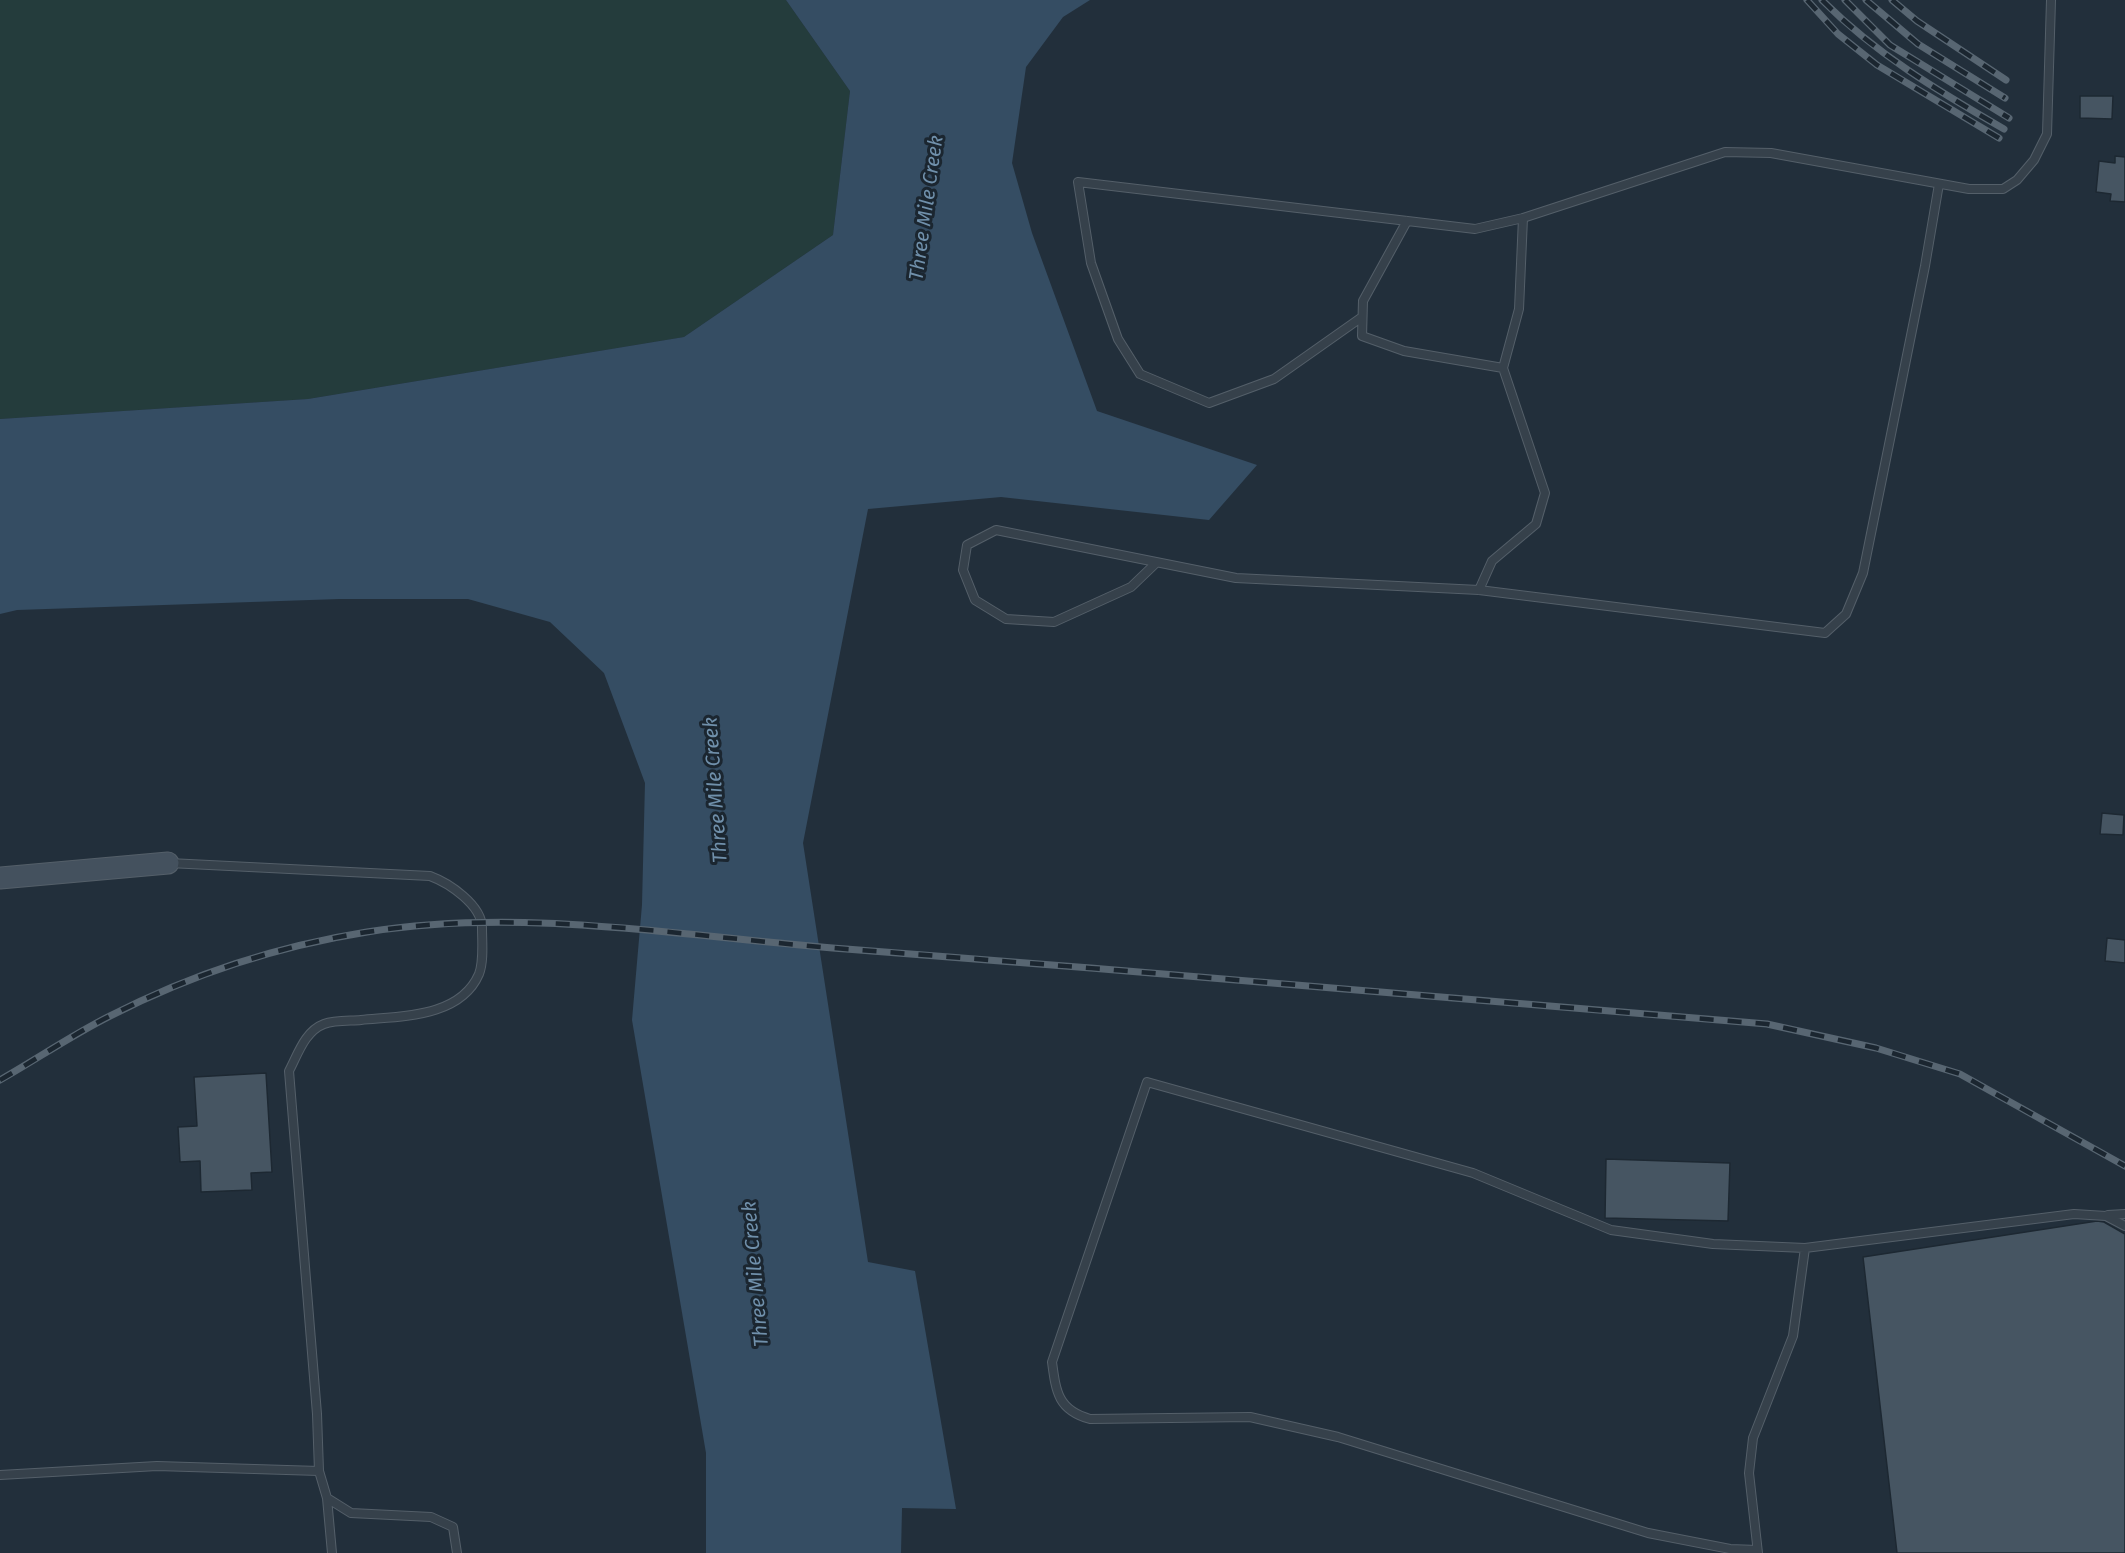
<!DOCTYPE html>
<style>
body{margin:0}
canvas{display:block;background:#222f3b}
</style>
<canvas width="2125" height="1553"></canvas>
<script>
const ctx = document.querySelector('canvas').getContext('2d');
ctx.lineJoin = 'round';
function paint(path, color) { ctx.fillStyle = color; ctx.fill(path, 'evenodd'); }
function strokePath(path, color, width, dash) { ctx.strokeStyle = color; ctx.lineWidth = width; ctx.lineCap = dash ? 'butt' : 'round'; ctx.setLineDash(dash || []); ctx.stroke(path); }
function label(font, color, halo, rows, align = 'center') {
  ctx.font = font + ' "Fira Sans",sans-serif'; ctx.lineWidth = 6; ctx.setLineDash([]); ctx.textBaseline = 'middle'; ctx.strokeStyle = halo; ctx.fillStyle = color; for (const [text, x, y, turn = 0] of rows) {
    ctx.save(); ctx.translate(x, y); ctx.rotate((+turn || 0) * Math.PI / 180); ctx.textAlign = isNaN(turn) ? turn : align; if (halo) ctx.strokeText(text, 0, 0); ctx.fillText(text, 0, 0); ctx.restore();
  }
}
paint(new Path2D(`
 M0,0H786L850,91L833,235L684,337L308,399L0,419Z`), '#243c3c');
paint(new Path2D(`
 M786,0H1090L1063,17L1026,67L1012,163L1032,233L1097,411L1257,465L1209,520L1001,497L868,509L803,843L868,1262L915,1271L956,1509L902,1508L901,1553H706V1453L632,1020L642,905L645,783L604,673L550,622L468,599H339L17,610L0,614V419L308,399L684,337L833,235L850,91Z`), '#354d63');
const building = new Path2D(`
 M2080,96H2113L2112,119L2080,118Z
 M2115,156L2125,157V202L2110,201L2111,194L2096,192L2099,161L2115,163Z
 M2102,813L2124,815L2123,835L2100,834Z
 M2107,938L2125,940V963L2105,961Z
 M266,1073L272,1172L251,1173L252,1190L201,1192L200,1161L180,1162L178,1127L197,1126L194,1077Z
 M1606,1159L1730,1163L1728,1221L1605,1218Z
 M2097,1221L2104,1222L2125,1234V1553H1897L1863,1257Z`);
paint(building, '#465562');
strokePath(building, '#1d2832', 1.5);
const lane = new Path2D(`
 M1407,221L1363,301L1362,336L1404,351L1503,368
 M1362,317L1274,379L1209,403L1140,374L1118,339L1091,263L1078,182L1475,229L1523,218L1725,152L1771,153L1969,189H2003L2017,180L2034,160L2047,134L2051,0
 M1155,564L1131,587L1054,622L1006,619L975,600L963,570L967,545L996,530L1236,578L1479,590L1825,633L1846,614L1863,573L1925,266L1939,184
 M1479,590L1492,561L1536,524L1545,493L1503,368L1519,309L1523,218
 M169,863L430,876C449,883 482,905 482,928C482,942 484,961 479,974C460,1018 400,1016 361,1020C350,1021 335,1020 324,1024C305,1031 298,1054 289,1071L317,1414L319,1471L327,1498L351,1513L431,1517L453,1527L457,1553
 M2108,1215L2125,1214
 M0,1475L157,1466L319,1471
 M327,1498L332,1553
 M1757,1550L1730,1549L1648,1533L1338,1437L1250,1417L1090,1419C1058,1410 1056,1392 1052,1362L1147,1082L1473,1173L1611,1230L1713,1244L1805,1248L2074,1214L2106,1216L2125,1226
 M1758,1553L1749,1473L1753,1438L1793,1336L1805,1248`);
const secondary = new Path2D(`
 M0,878L168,863`);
strokePath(lane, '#545f69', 10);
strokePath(secondary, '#545f69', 23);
strokePath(lane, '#36414b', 8);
strokePath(secondary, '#44515e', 21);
const rail = new Path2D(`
 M1807,0L1838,34L1877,65L1999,138
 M1822,0C1876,54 1938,91 2004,129
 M1845,0L1890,45L2009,118
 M1866,0L1918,44L2005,98
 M1892,0L1917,21L2006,80
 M0,1080C37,1059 72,1035 110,1016C190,975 278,946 367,932C526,907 687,937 846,949C1153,972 1459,999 1767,1024L1876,1048L1960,1074L2125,1166`);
strokePath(rail, '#586672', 7);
strokePath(rail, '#1b2630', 4.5, [14]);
label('italic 20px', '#7090ab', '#1b2630', [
 ["Three Mile Creek",927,208,-82],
 ["Three Mile Creek",716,790,-94],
 ["Three Mile Creek",756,1274,-95]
]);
</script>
